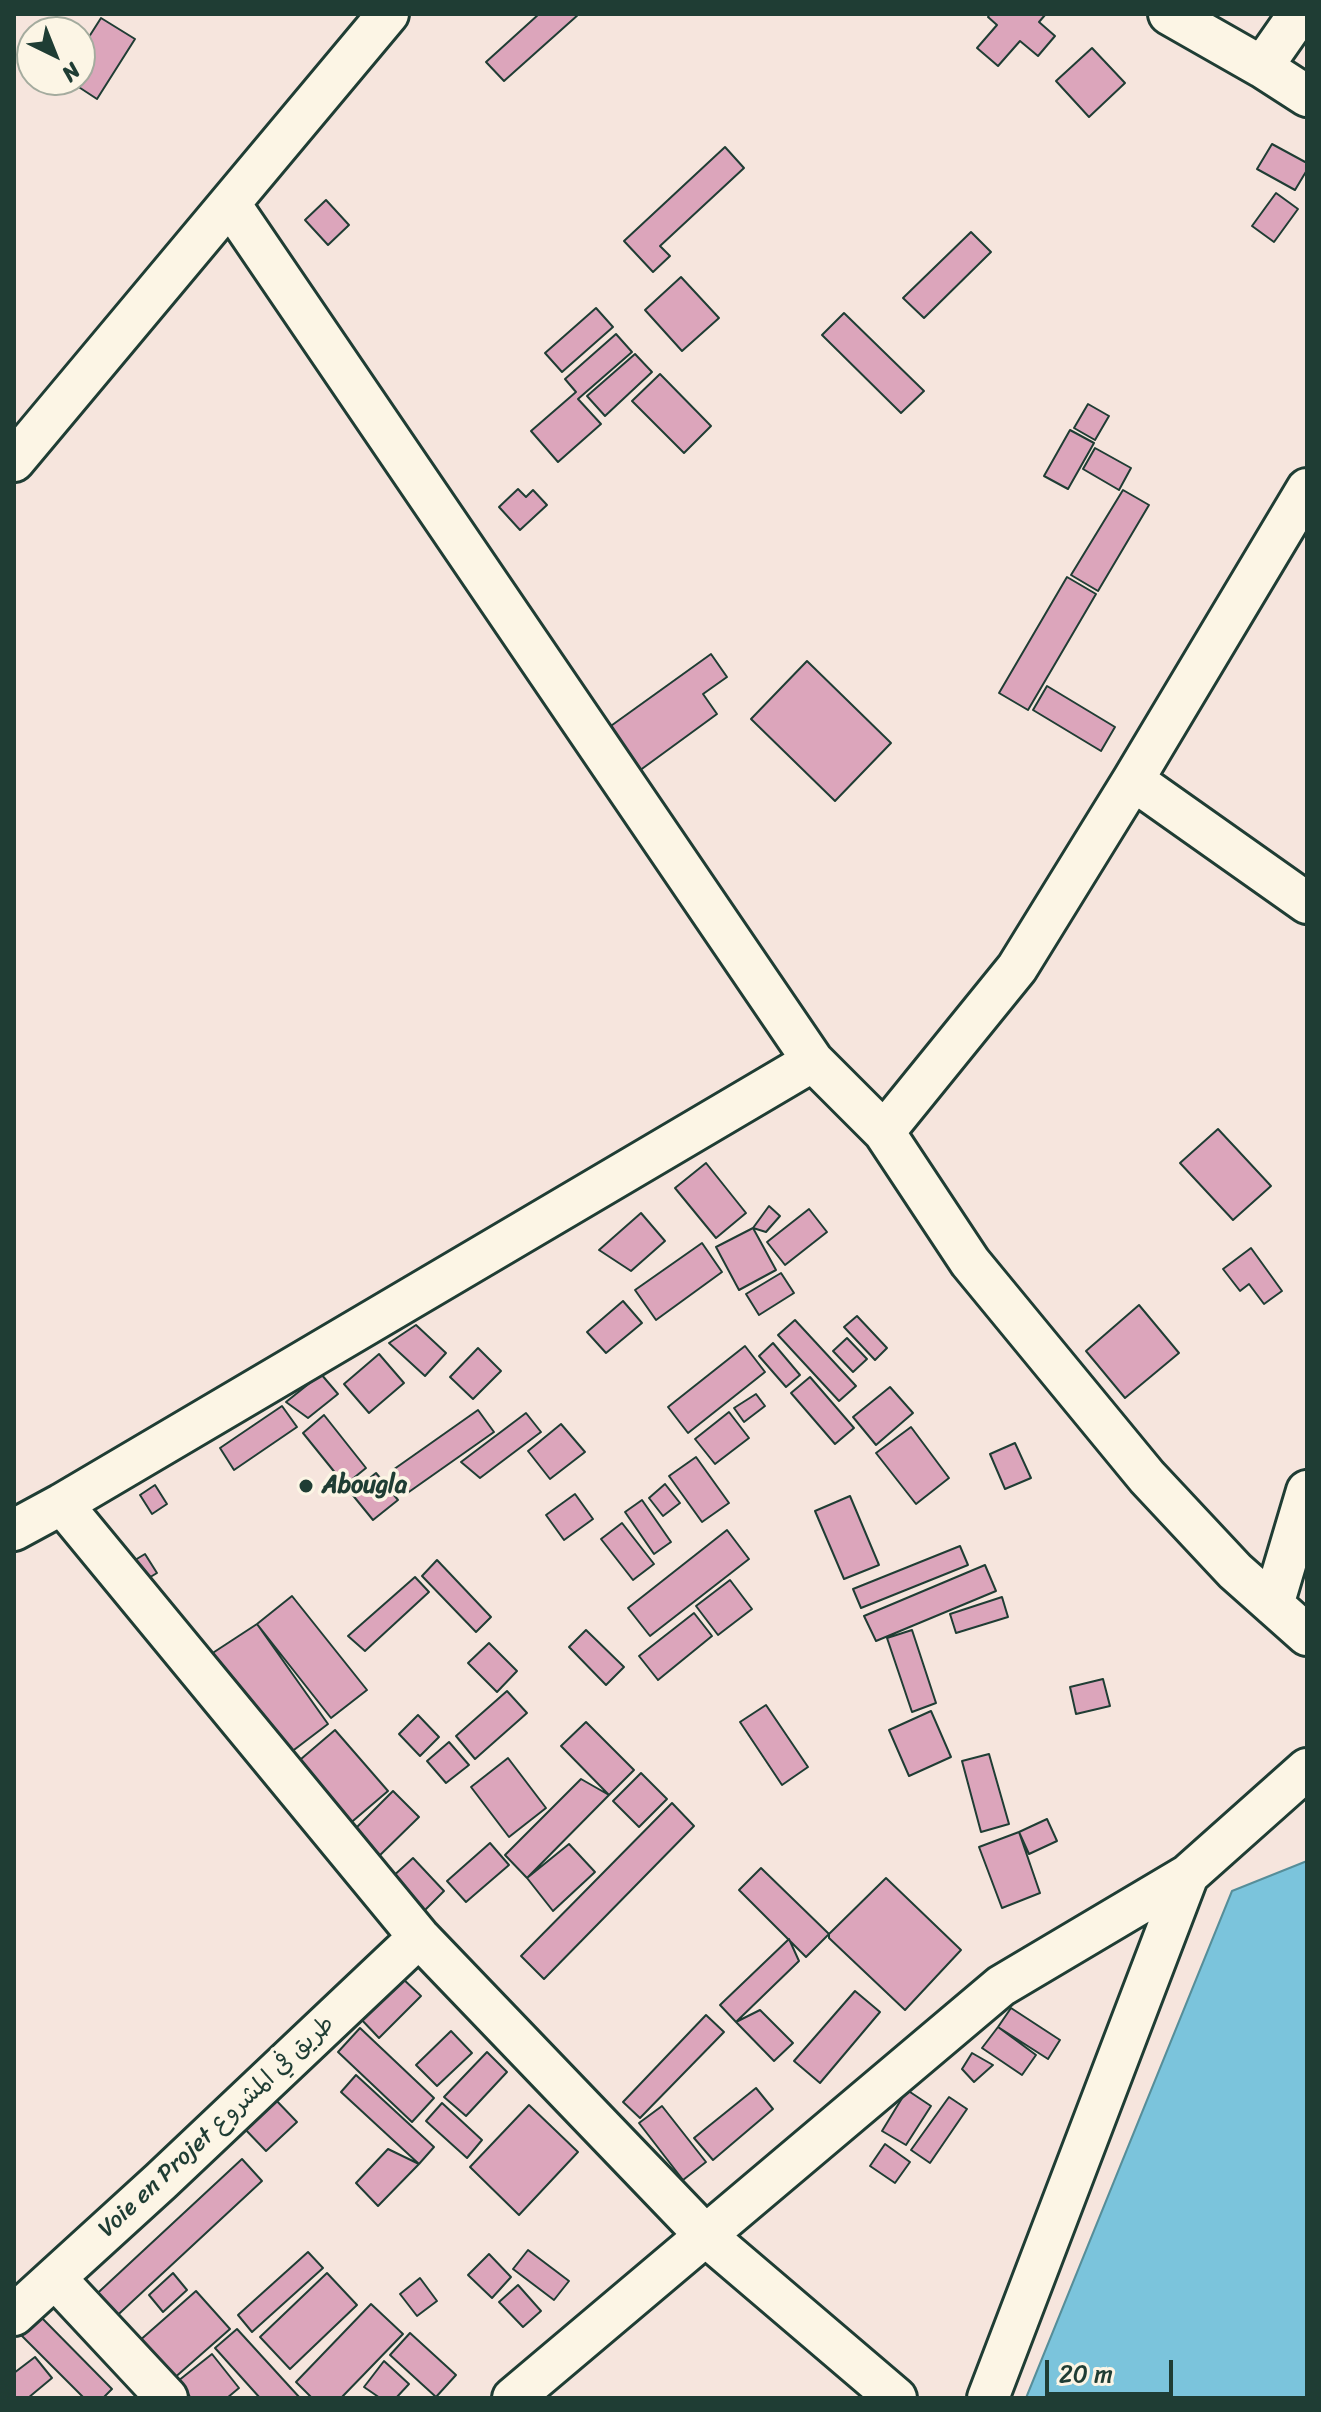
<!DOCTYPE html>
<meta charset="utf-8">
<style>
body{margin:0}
#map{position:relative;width:1321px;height:2412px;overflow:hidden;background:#f6e5dd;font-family:Sriracha,sans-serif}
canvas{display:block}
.frame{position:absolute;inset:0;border:16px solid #1f3d34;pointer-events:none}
.north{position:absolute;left:16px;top:16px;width:80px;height:80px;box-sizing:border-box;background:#fcf5e5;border:2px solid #a4ab9e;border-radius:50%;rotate:137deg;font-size:22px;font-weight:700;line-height:32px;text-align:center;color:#1f3d34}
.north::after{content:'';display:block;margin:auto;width:28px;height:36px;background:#1f3d34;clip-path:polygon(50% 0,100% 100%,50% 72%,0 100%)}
.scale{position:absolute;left:1045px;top:2360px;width:128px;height:36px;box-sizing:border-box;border:4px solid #1f3d34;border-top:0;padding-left:10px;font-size:24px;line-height:28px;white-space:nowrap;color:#1f3d34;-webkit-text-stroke:6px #fcf5e5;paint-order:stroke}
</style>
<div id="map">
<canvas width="1321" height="2412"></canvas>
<div class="frame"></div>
<div class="north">N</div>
<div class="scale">20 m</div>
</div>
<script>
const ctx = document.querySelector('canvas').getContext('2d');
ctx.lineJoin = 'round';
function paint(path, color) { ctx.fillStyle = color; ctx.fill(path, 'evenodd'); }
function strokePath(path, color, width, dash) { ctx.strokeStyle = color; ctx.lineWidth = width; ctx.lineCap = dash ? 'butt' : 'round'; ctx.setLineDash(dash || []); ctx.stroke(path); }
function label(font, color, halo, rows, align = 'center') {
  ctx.font = font + ' Sriracha,"Playpen Sans Arabic",sans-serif'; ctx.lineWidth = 7; ctx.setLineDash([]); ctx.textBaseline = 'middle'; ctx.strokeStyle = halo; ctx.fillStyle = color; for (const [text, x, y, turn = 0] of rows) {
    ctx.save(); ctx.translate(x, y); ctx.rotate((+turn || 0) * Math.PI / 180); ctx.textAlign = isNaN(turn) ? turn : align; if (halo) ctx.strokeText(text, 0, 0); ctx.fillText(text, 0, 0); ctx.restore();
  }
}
const water = new Path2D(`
 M1307,1861V2398H1026L1232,1891Z`);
paint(water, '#7bc4dc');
strokePath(water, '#568e99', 2);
const building = new Path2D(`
 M539,14H579L504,81L486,62Z
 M990,14H1043L1045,15L1039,22L1055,36L1038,56L1020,41L998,66L977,48L997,25L988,17Z
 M101,18L135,39L97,99L68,80H80V51Z
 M1092,48L1125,83L1089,117L1056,81Z
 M1272,144L1307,163V170L1295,190L1257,169Z
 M725,147L744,168L660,246L670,256L653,272L624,241Z
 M1276,193L1298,209L1274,242L1252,226Z
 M326,200L349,225L328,245L305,220Z
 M971,232L991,252L924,318L903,298Z
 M681,277L719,318L682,351L645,310Z
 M596,308L613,327L562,372L545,353Z
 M844,313L924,391L901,413L822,335Z
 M616,334L632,352L578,399L601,424L558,462L531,431L576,392L565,379Z
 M635,354L652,372L605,416L587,396Z
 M660,374L711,426L684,453L632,401Z
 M1088,404L1109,416L1095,440L1074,428Z
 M1070,430L1094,443L1068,489L1044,476Z
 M1095,448L1131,468L1119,490L1083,469Z
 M518,489L526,497L533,490L547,505L520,530L499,507Z
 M1123,490L1149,505L1098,591L1071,575Z
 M1067,577L1096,594L1028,710L999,693Z
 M711,654L727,677L703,694L717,714L639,771L608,728Z
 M807,661L891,743L835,801L751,719Z
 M1047,686L1115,727L1101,751L1033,710Z
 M1218,1129L1271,1186L1233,1220L1180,1163Z
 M706,1163L746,1213L716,1238L675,1188Z
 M769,1206L780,1216L766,1232L753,1228Z
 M809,1209L827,1232L785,1265L767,1242Z
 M641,1213L665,1241L631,1271L599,1250Z
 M753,1228L776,1270L739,1290L716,1247Z
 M702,1243L722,1272L656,1320L635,1290Z
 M1251,1248L1282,1291L1264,1304L1249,1284L1240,1291L1223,1269Z
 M781,1273L794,1293L759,1315L746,1294Z
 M623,1301L642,1323L606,1353L587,1332Z
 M1139,1305L1179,1353L1125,1398L1086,1351Z
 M857,1316L887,1348L875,1360L844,1327Z
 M795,1320L856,1386L839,1401L778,1335Z
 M416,1325L446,1353L425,1376L389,1343Z
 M847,1338L867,1359L853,1372L833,1351Z
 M773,1343L800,1375L786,1387L759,1356Z
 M745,1346L765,1372L688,1433L668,1407Z
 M478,1348L501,1371L473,1399L450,1377Z
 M379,1354L404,1383L369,1413L344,1384Z
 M321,1374L338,1394L308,1418L286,1402Z
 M810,1377L854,1428L835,1444L791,1393Z
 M890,1387L913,1413L876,1445L853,1417Z
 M756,1394L765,1406L744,1422L734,1408Z
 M282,1406L297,1427L234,1470L220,1448Z
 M478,1410L494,1432L406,1494L390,1472Z
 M729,1412L749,1438L715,1464L695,1439Z
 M526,1413L541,1432L480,1478L461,1462Z
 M324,1415L366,1468L345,1485L303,1433Z
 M561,1424L585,1452L550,1479L528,1451Z
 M911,1427L949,1478L916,1504L876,1453Z
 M1015,1443L1031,1478L1005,1489L990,1454Z
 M696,1457L729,1503L702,1522L669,1476Z
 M376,1473L398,1500L373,1520L351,1493Z
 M665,1484L680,1503L663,1516L649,1498Z
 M155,1485L167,1504L152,1514L140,1495Z
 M575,1494L593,1519L564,1540L546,1515Z
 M850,1496L879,1565L844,1579L815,1511Z
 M642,1500L671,1542L654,1554L625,1512Z
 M622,1523L654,1564L633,1580L601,1539Z
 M727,1530L749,1559L650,1636L628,1608Z
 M960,1546L968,1565L861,1608L853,1589Z
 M145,1554L157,1573L137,1585L125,1566Z
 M437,1560L491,1617L476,1632L422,1576Z
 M985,1565L996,1591L876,1641L864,1616Z
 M415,1577L429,1592L365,1651L348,1636Z
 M730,1580L752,1609L718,1635L696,1606Z
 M292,1596L367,1690L331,1718L257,1624Z
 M1002,1597L1008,1617L956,1633L950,1614Z
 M694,1613L712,1636L658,1680L639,1656Z
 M257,1624L328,1724L282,1759L205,1658Z
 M586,1630L624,1667L606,1685L569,1647Z
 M912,1630L936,1703L912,1712L887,1638Z
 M489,1643L517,1671L497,1692L468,1663Z
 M1103,1679L1110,1706L1076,1714L1070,1687Z
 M507,1691L527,1713L475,1759L456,1736Z
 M766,1705L808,1767L782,1785L740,1722Z
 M931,1711L951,1757L909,1776L889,1730Z
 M418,1715L439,1737L420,1756L399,1734Z
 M586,1722L634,1770L609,1795L561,1746Z
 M335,1730L388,1791L347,1826L294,1765Z
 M449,1742L469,1765L446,1783L427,1761Z
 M989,1754L1009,1824L981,1832L962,1761Z
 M508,1758L546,1808L509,1837L471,1787Z
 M641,1773L667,1799L639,1827L613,1801Z
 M581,1779L609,1795L527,1878L505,1855Z
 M393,1791L419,1817L375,1860L350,1834Z
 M672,1803L694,1826L544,1979L521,1956Z
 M1047,1819L1057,1841L1029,1854L1019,1832Z
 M1019,1832L1040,1893L1002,1908L979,1847Z
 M490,1843L509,1865L466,1902L447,1881Z
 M569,1844L595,1872L553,1911L527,1878Z
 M413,1858L444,1891L422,1913L390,1879Z
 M761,1868L829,1934L806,1957L739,1890Z
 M886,1878L961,1950L905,2010L829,1938V1934Z
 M789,1939L799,1961L736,2022L720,2005Z
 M400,1976L421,1996L379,2038L359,2017Z
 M855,1991L880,2012L820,2083L794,2061Z
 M1011,2008L1060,2040L1048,2059L998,2027Z
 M760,2010L793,2043L774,2061L736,2022Z
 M706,2015L724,2032L640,2118L623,2102Z
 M998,2027L1036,2055L1022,2075L982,2048Z
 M360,2028L434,2098L412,2122L338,2052Z
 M451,2031L472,2053L437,2086L416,2065Z
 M487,2052L507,2072L466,2116L444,2097Z
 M972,2053L993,2065L974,2082L962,2069Z
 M356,2075L434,2147L419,2164L341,2092Z
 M756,2088L773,2109L713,2160L694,2138Z
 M907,2090L931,2106L906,2145L882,2131Z
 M949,2097L967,2109L930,2163L911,2150Z
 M274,2098L297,2122L266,2151L243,2127Z
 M442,2103L482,2140L467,2158L426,2121Z
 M529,2105L578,2152L519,2215L470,2167Z
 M662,2106L706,2162L683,2180L639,2123Z
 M885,2144L910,2162L895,2183L870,2166Z
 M388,2149L419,2164L378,2206L356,2183Z
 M242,2159L262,2181L108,2324L88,2302Z
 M528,2250L569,2281L554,2300L513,2269Z
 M308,2252L323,2268L252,2332L238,2315Z
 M489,2254L511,2277L492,2298L468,2275Z
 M173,2273L187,2290L163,2312L149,2295Z
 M327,2273L357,2305L290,2369L260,2337Z
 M420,2278L437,2301L417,2316L400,2294Z
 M518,2285L541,2311L523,2327L499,2302Z
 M196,2291L230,2329L172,2380L138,2342Z
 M371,2304L403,2334L341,2398H312L296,2382Z
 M39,2315L112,2389L103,2398H84L20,2334Z
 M237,2329L300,2398H260L215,2348Z
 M410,2333L456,2375L436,2397L390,2355Z
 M212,2354L239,2388L227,2398H191L178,2381Z
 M35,2357L52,2378L28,2398H14V2373Z
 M384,2361L409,2384L396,2398H380L364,2387Z`);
paint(building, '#dca5bb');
strokePath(building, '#1f3d34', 2);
const street = new Path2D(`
 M1169,14L1262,67L1307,96
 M1262,67L1299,14
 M230,204L813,1061L884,1132L970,1262L1147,1477L1235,1571L1307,1635
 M14,461L388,14
 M1133,780L1307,903
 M884,1132L1017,968L1133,780L1307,489
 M62,1504L419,1937L705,2235L896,2398
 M14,1530L62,1504L813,1061
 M1273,1605L1307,1491
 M55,2278L167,2398
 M14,2315L161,2181L419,1937
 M513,2398L1001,1986L1188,1875L1307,1769
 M988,2398L1188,1875`);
strokePath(street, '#1f3d34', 46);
strokePath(street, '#fcf5e5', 40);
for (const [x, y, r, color] of [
 [306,1486,8,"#1f3d34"]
]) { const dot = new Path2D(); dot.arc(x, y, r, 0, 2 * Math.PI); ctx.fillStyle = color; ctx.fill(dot); strokePath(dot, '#fcf5e5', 3); }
label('bold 24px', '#1f3d34', '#fcf5e5', [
 ["Abougla",322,1486]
], 'left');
label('24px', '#1f3d34', '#fcf5e5', [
 ["Voie en Projet طريق في المشروع",217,2127,-43]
]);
</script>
